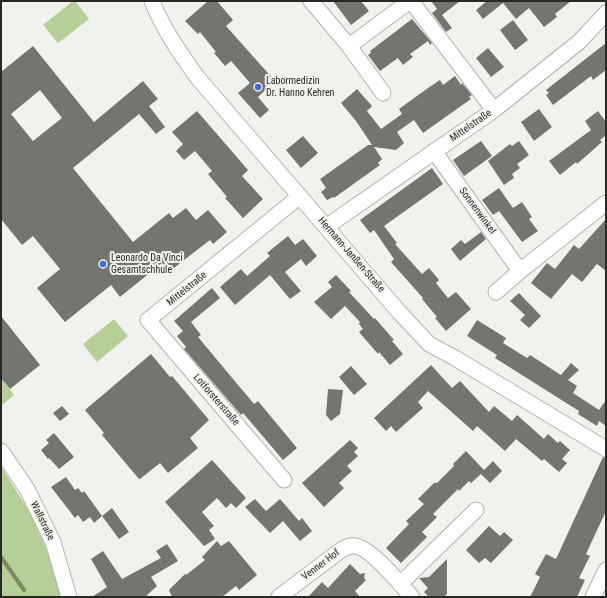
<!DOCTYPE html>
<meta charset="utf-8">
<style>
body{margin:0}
#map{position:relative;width:607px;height:598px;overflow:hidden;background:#f0f3ed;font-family:"Roboto Condensed",sans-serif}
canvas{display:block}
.frame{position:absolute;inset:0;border:2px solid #282926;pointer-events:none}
</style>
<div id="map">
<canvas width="607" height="598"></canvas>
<div class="frame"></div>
</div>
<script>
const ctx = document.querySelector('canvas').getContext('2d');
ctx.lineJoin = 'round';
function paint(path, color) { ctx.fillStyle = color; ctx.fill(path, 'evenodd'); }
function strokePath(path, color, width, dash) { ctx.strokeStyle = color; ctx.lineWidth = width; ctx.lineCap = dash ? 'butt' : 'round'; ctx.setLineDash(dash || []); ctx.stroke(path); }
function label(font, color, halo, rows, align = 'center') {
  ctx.font = font + ' "Roboto Condensed",sans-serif'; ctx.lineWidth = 4; ctx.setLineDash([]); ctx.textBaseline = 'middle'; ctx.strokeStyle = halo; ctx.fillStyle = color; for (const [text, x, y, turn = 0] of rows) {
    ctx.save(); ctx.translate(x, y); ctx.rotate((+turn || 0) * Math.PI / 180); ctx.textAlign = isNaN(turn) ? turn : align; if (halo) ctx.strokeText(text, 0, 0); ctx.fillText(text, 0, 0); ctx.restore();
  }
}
paint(new Path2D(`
 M73,1H75L89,19L58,43L43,25Z
 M114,319L128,336L97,362L83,344Z
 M1,378L14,395L1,406Z
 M1,466L33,518L55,570L63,597H1Z`), '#b6ce97');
strokePath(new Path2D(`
 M1,557L24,590`), '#788c5c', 4);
paint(new Path2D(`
 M208,1H217L233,20L226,26L275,81L258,97L269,110L260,118L238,93L250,83L231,61L225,66L214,53L216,52L200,32L198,34L185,21Z
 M333,1H361L369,11L351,25Z
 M431,1H460L442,15L452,28L446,32L432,13L437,9Z
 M487,1H571L555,14L557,17L544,27L529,8L516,19L503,3L483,19L476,10Z
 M412,19L432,43L430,45L428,41L410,54L413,57L403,65L398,58L380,71L368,55L371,53L370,51Z
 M513,20L528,40L515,50L500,30Z
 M606,43V70L593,80L591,76L553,105L546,95L549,93L546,90Z
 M33,46L94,122L143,81L158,99L149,106L165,127L156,134L139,114L73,168L133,242L169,213L173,218L186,208L196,220L208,210L227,232L213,244L210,240L170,271L162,263L120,297L111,285L65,322L37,288L60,269L33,236L22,245L1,219V72ZM40,90L62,118L33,141L11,114Z
 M488,48L504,67L491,77L476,58Z
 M455,76L461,85L462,83L472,95L469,97L471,99L423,133L414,120L397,132L404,143L396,150L374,147L382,159L378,163L380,165L334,198L333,197L327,200L321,192L326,188L320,179L368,145H372L356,121L341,103L357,89L372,106L367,111L381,129L402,114L399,109L428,88L440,80L443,85Z
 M539,109L552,127L534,141L521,122Z
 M197,111L248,170L242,176L263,199L243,218L225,198L227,197L208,174L212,171L195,151L184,160L176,151L183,144L172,132Z
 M598,111L606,122V135L600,140L602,142L577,164L576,162L560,175L549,161L591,130L585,121Z
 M303,136L318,153L301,168L286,150Z
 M481,141L492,156L464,176L453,160Z
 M519,141L529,155L517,164L520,168L512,174L514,178L504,185L488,161L510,144L512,146Z
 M432,168L443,184L384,226L397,243L395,244L422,274L429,268L439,280L436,283L448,298L456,292L471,309L446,331L435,318L437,317L422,299L423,298L391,262L394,259L374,230L370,233L360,220Z
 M499,188L513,208L522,202L532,217L529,219L538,231L522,242L499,211L493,215L482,200Z
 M606,219V271L597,264L582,282L572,274L551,299L531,283L547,263L555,269L574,245L579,249Z
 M481,232L486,239L460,261L451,249L461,240L465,244Z
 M288,236L295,245L303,239L317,256L306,266L301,259L285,272L301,291L290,299L270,275L235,305L220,287L241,269L247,276L270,256L267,253Z
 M336,275L351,291L349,292L374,319L375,318L394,340L392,341L403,354L390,365L379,352L378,354L359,332L363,329L359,324L360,322L345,306L331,319L314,302L332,287L328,282Z
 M212,288L220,298L191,322L201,335L198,337L254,404L258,401L297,448L283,460L243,413L241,415L184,349L186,347L177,336L183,331L174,321Z
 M519,293L541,316L529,328L520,320L525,315L510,301Z
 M1,316L40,365L10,389L1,378Z
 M477,320L506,338L503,343L527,358L530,355L561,375L571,363L579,370L568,380L577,386L573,393L599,410L606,400V426L599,421L597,426L578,414L579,411L495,358L497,355L467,336Z
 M151,354L170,377L172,376L209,420L190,438L198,448L168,473L160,463L140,479H139L102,435L104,433L85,410Z
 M431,365L452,388L460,381L489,412L494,406L512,421L517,415L544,439L548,434L558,443L560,441L570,450L562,459L567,463L559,472L544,459L542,461L516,439L505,451L477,426L473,431L428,391L418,402L423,408L396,432L391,426L386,431L374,418Z
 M351,366L367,384L354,395L339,377Z
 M328,389L343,390L340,414L331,421L326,415Z
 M62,406L69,414L60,421L53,413Z
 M54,433L74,457L59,469L49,458L48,459L41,450L49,443L46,440Z
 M350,440L358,448L354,452L358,456L347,466L352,471L339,483L344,488L324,507L302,483Z
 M466,451L484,470L493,461L502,471L490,483L481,474L471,483L469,481L459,491L458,489L433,514L437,517L422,532L427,537L401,563L386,548L409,524L406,521L424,504L418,499L434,483H437L454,466L453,464Z
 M603,457L606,458V511L586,554L590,556L579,578L585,580L577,597H530L540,577L535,574L546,554L556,559Z
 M212,460L246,498L236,508L231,503L226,508L217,498L202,512L214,526L209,530L215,539L204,546L165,502Z
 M66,477L75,490L78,488L82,493L84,491L102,516L112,508L129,532L119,539L102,516L94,523L90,517L83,522L78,515L75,518L51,487Z
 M255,499L266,511L280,499L299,521L302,518L312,531L300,541L283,521L270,533L245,507Z
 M489,526L500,536L504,532L513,540L491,563L485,558L479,563L466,550Z
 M217,541L221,546L229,541L257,575L239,590L236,586L222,597H172L169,590L185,574L186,575L205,560L202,557Z
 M167,544L178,561L151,577L157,586L145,597H92L107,587L91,559L103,551L122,579L161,558L156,551Z
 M447,559V594L444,597H429L424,592L428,588L419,578L429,577Z
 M350,564L360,574L365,573L364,578L366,580L355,591L360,597H308L322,582L328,588Z`), '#737670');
const street = new Path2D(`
 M152,1C163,29 180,53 197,77L400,313L429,344L455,358L606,449
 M311,1L349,46L383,93
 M411,1L494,110
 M349,46L410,1
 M434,151L520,271
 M326,227L494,110L579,42L606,13
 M496,292L520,271L606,203
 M1,451L27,489L53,542L69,597
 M284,480L148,320L300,196
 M400,584L476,510
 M279,597L341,550C346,547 352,544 359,547C374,552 400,584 412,597
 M593,597L606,570`);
strokePath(street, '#b1b4ad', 17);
strokePath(street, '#fff', 15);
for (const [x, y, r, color] of [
 [258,87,4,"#406adb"],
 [103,264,4,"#406adb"]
]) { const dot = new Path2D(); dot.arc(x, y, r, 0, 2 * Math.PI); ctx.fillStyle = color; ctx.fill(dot); strokePath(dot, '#f0f3ed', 1.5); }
label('10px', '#282926', '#f0f3ed', [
 ["Labormedizin",266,81],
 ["Dr. Hanno Kehren",266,93],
 ["Leonardo Da Vinci",111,258],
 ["Gesamtschhule",111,270]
], 'left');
label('10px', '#282926', '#f0f3ed', [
 ["Mittelstraße",471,126,-35],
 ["Sonnenwinkel",477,211,54],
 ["Hermann-Janßen-Straße",351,255,49],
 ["Mittelstraße",187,289,-39],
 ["Lotforsterstraße",216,400,49],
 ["Wallstraße",42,521,64],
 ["Venner Hof",321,565,-37]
]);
</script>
